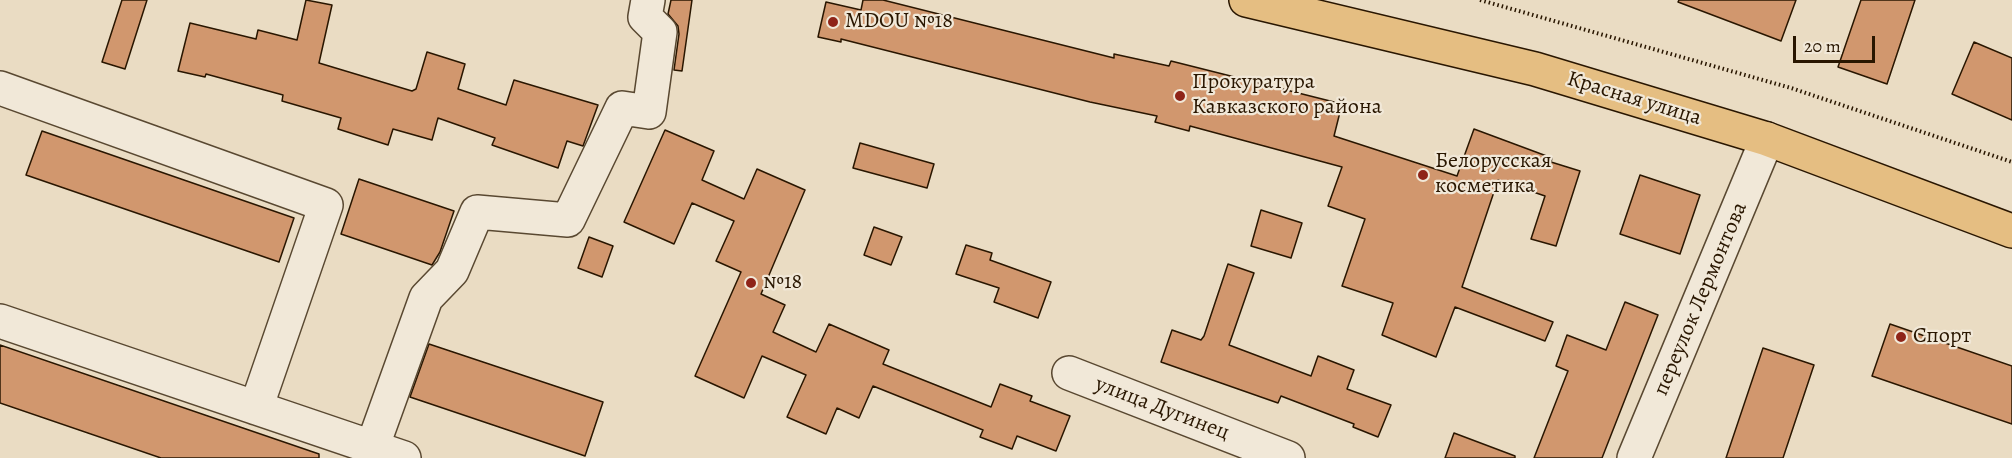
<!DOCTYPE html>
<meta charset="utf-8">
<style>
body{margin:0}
#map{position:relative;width:2012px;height:458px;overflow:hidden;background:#eadcc3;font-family:Alegreya,serif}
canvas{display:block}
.scale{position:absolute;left:1793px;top:36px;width:82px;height:27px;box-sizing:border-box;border:3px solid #291600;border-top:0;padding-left:8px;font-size:18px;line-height:21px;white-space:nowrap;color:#291600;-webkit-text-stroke:4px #f1e8d8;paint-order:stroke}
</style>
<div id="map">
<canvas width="2012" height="458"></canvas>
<div class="scale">20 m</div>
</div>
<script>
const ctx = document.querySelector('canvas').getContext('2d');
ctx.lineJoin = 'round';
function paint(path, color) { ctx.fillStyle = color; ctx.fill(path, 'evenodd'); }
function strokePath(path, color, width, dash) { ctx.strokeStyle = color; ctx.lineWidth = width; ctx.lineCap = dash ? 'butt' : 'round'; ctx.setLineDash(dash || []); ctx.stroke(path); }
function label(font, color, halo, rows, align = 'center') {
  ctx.font = font + ' Alegreya,serif'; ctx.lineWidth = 4.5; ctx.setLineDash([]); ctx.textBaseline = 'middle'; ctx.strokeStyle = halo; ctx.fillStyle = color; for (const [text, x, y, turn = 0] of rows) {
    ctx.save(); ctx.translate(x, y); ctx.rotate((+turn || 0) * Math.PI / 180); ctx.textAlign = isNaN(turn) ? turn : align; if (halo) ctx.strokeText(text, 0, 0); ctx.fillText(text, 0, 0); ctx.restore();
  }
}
const building = new Path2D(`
 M122,0H147L125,69L102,62Z
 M306,0L332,5L319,63L412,91L416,89L427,52L465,64L458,89L506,105L514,80L598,105L583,146L567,141L558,168L492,145L495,138L438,118L432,140L393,129L388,145L338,129L341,118L282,101L283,95L206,74L205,77L178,71L190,23L256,39L258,30L297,40Z
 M671,0H692L682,71L674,70L679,34L678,26L668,14Z
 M863,0H883L1114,58V54L1169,66L1171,61L1342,104L1334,136L1457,176L1474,129L1552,158L1551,162L1580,171L1556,246L1531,239L1545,196L1498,180L1462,287L1553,322L1545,341L1455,307L1436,357L1382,335L1393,303L1342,286L1365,219L1328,206L1342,167L1190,126L1189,131L1155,122L1157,116L1090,102L841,39V42L818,37L826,2L861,10Z
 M1679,0H1796L1781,41L1678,2Z
 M1861,0H1915L1887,84L1838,67Z
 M1974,42L2012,58V120L1952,94Z
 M665,130L714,151L702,180L744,199L757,169L805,190L761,294L785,305L773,332L816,352L829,324L889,350L883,364L991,407L1000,384L1032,396L1030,401L1070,416L1056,451L1017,436L1012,449L980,437L983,430L873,386L859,418L837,408L826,434L787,417L806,375L762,356L744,398L695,376L741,272L716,261L734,221L692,203L674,244L624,222Z
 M42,131L294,218L279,262L26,175Z
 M860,143L934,164L927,188L853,168Z
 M1640,175L1700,195L1680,254L1620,234Z
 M359,179L454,211L440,252L432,265L341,234Z
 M1261,210L1302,223L1291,258L1251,246Z
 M874,227L902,237L891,265L864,255Z
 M589,237L613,246L602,277L578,268Z
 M966,245L992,253L990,260L1051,282L1038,318L994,302L999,288L956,274Z
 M1228,264L1254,273L1229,345L1311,376L1318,356L1354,370L1347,389L1391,405L1378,437L1353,427L1354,424L1281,396L1278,403L1161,362L1172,330L1201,340L1204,336Z
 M1625,302L1658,315L1602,458H1534L1568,371L1556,366L1567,335L1606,350Z
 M1890,324L2012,366V424L1872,376Z
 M429,344L603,402L585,456L410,397Z
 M0,345L319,454V458H161L0,403Z
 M1763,348L1814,365L1783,458H1726Z
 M1454,433L1515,456V458H1445Z`);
paint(building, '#d1976e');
strokePath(building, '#291600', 1.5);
const minor = new Path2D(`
 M0,88L326,205L256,408
 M0,321L404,458
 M1069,373L1288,458
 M372,448L426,298L452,271L477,212L568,220L622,108L649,112L660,32L645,17L648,0
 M1634,458L1767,139`);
const major = new Path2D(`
 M1246,0L1535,69L1767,139L2012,231`);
strokePath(minor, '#594831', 36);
strokePath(major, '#291600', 36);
strokePath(new Path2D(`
 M1480,0L1791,88L2012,162`), '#291600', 4, [1.5, 3]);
strokePath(minor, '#f1e8d8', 33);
strokePath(major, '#e5be82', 33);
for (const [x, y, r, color] of [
 [833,22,6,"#8f2418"],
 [1180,96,6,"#8f2418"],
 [1423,175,6,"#8f2418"],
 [751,283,6,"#8f2418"],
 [1901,337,6,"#8f2418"]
]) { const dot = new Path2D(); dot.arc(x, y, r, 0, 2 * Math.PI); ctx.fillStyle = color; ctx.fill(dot); strokePath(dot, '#f1e8d8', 2); }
label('22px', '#291600', '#f1e8d8', [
 ["MDOU №18",845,22],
 ["Прокуратура",1192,83],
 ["Кавказского района",1192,108],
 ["Белорусская",1435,162],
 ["косметика",1435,187],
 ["№18",763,283],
 ["Спорт",1913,337]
], 'left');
label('22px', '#291600', '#f1e8d8', [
 ["Красная улица",1634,99,17],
 ["переулок Лермонтова",1701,299,-67],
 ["улица Дугинец",1162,409,21]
]);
</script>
